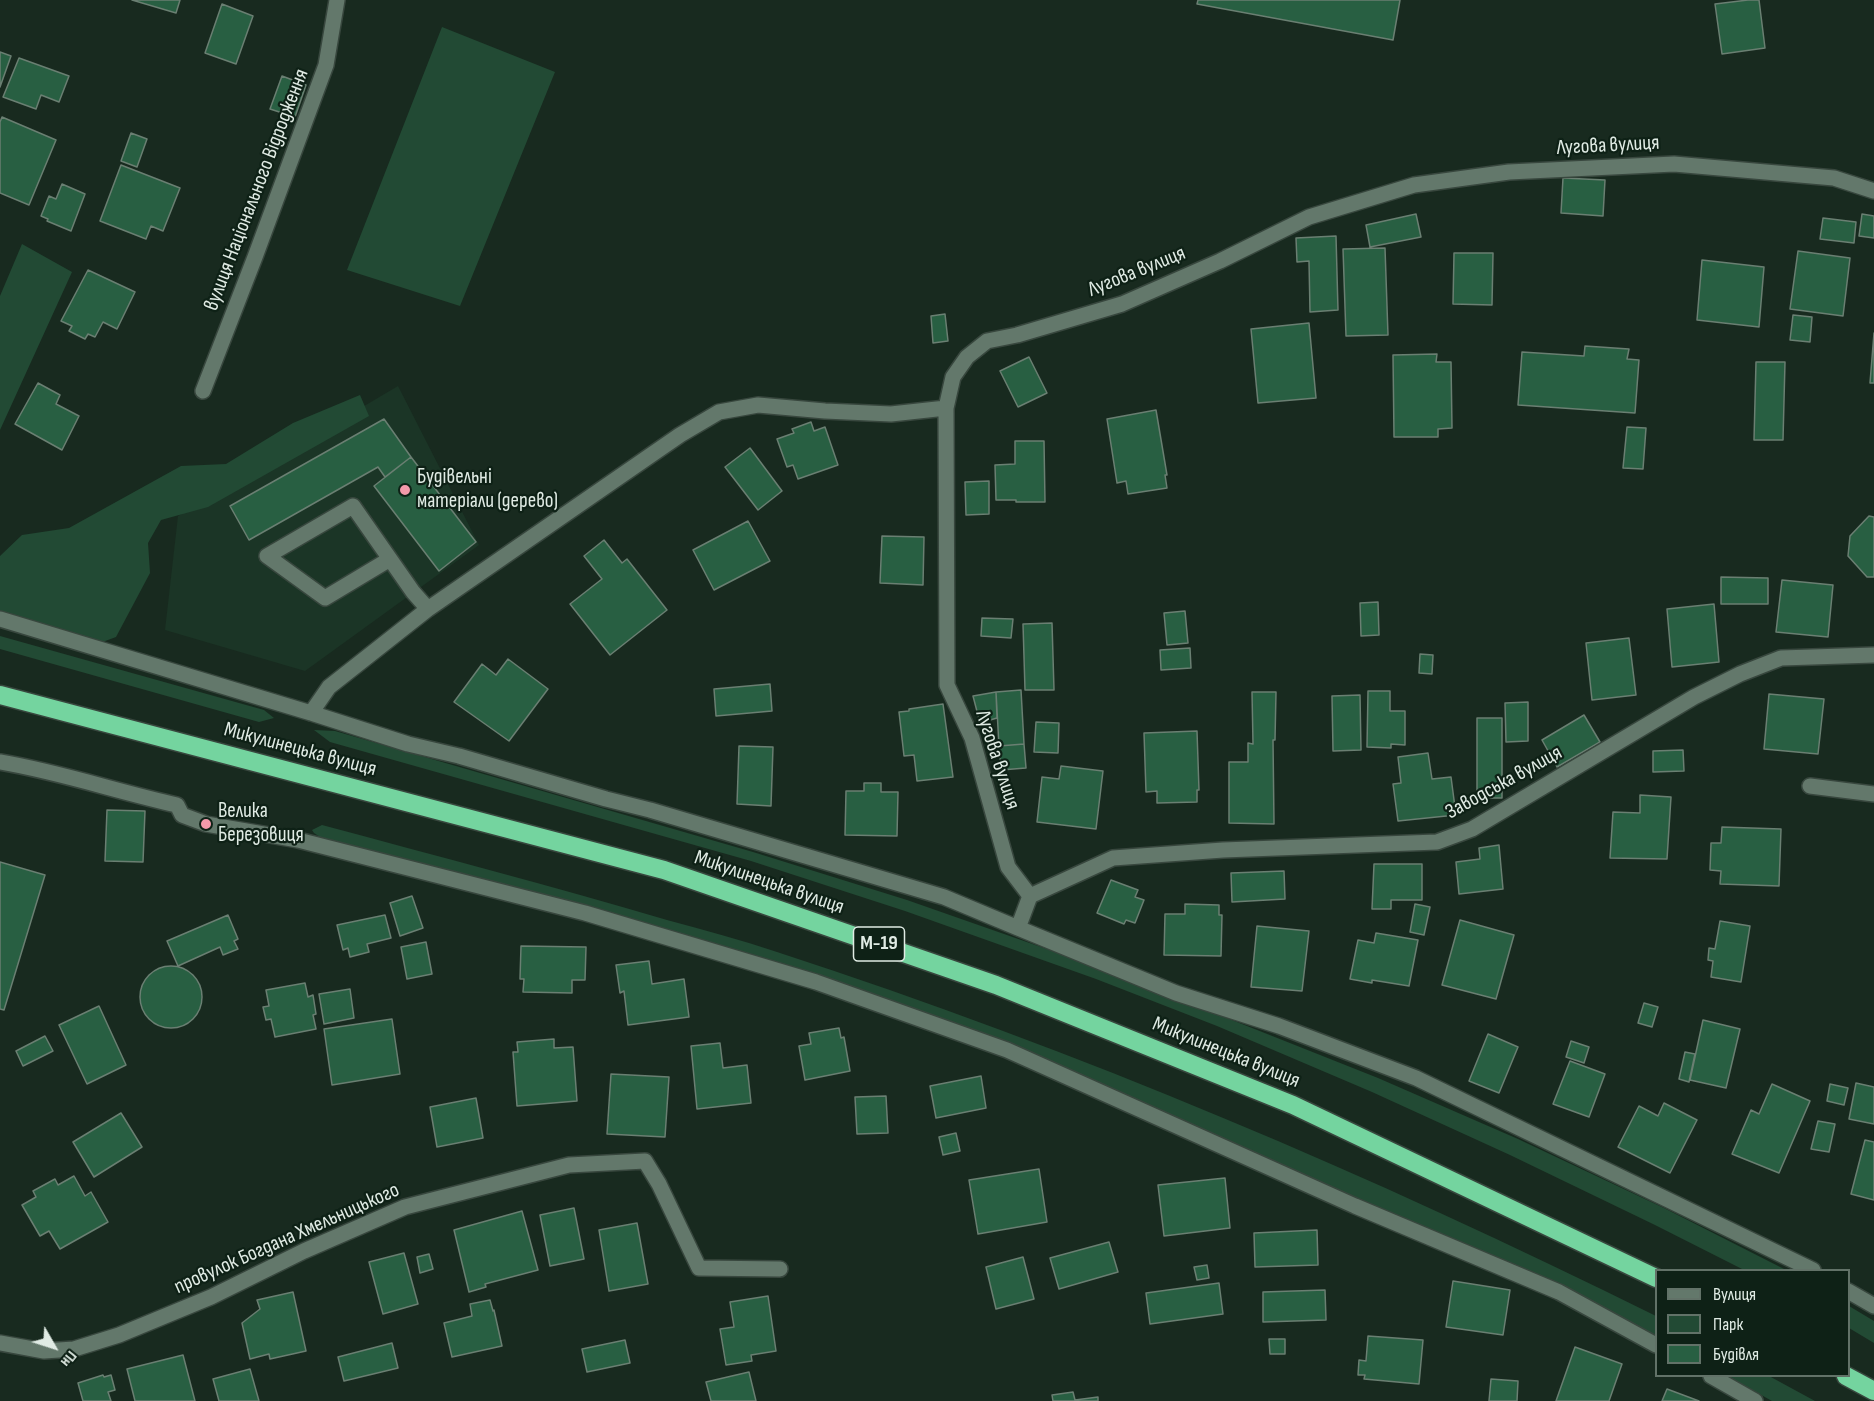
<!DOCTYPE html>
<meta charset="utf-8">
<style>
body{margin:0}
#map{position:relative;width:1874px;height:1401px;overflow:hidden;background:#182a1f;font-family:"Sofia Sans Condensed",sans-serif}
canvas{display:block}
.legend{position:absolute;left:1655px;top:1269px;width:195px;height:108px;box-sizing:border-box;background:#0e2116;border:2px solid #627268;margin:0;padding:8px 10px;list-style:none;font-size:18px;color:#e0ebe4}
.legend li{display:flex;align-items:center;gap:12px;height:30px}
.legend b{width:30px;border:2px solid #627268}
.north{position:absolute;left:24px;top:1317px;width:60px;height:60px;-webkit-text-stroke:4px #0e2116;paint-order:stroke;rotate:129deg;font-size:16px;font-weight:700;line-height:24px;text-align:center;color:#e0ebe4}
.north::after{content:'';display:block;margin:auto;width:21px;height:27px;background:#e0ebe4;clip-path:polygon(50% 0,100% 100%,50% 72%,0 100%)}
</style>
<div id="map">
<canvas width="1874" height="1401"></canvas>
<ul class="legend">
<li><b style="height:8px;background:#63786b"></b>Вулиця</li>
<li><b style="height:16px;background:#224a34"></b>Парк</li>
<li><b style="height:16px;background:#285f42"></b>Будівля</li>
</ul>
<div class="north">Пн</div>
</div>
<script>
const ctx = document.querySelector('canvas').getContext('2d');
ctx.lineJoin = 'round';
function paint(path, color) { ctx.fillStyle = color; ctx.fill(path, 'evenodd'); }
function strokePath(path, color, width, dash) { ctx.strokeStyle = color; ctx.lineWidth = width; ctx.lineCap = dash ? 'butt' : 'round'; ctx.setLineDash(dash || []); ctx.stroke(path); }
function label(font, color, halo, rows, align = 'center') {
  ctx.font = font + ' "Sofia Sans Condensed",sans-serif'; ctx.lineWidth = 4.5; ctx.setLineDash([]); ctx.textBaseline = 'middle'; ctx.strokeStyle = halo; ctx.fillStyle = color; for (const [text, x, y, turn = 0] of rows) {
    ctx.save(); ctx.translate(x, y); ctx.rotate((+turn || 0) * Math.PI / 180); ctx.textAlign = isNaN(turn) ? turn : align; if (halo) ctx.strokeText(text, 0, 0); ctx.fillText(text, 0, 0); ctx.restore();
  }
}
paint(new Path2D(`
 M398,386L479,545L305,671L165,630L178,516Z`), '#1b3526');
paint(new Path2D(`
 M442,27L555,72L460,306L347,270Z
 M22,244L72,272L0,430V296Z
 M360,395L369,416L208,507L161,520L148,543L150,573L116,637L97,644L0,625V556L22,535L69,528L181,466L226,464L293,423Z
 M0,636L264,710L274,718L259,722L0,649Z
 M314,730L335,731L753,852L907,900L1101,968L1378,1078L1518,1139L1664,1208L1786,1270H1744L1655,1225L1510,1155L1372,1092L1217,1026L1096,979L905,911L751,861L330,742Z
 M322,825C437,856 553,886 667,920C704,930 741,940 777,952C1079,1050 1372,1175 1656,1316V1337L1259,1154L943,1019L586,906L320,837L314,833L312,830Z
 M1849,1306L1874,1321V1343L1849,1328Z
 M1727,1376H1769L1815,1401H1772Z`), '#224a34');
const building = new Path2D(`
 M132,0H180L176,13Z
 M1198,0H1400L1393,40L1197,4Z
 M1748,0H1759L1765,48L1722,54L1715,4Z
 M222,4L253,16L236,64L205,53Z
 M0,52L11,56L0,87Z
 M19,58L69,76L59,102L41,95L36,109L3,97Z
 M282,76L306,85L295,117L270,109Z
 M2,117L56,140L29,205L0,193V122Z
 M131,133L147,139L137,167L121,161Z
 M121,165L180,188L163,231L151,226L146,239L100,221Z
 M1563,178L1605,180L1603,216L1561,213Z
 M62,184L85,194L71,231L47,221L48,219L41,216L49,196L56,199Z
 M1416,214L1421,237L1370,247L1366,225Z
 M1862,214L1874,216V238L1859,236Z
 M1823,218L1856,222L1854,243L1820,239Z
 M1336,236L1338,310L1310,312L1309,261L1297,262L1296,238Z
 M1385,248L1388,335L1346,336L1343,249Z
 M1798,251L1850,258L1843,316L1790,309Z
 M1454,253H1493L1492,305L1453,304Z
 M1702,260L1764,267L1759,327L1697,320Z
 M88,270L135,292L117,329L103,322L95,337L88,334L85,339L69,331L72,326L61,321Z
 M945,314L948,341L933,343L931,316Z
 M1793,315L1812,317L1810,342L1790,340Z
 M1309,323L1316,398L1258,403L1251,329Z
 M1874,333V383H1870Z
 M1585,346L1629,349L1627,359L1639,360L1635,413L1518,405L1522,352L1584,356Z
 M1437,354L1436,362H1451L1452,428L1438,429V437H1394L1393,355Z
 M1029,357L1047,393L1018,407L1000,371Z
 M1756,362H1785L1783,440H1754Z
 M38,383L60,395L56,404L79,416L62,450L15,424Z
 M1156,410L1167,475H1165L1167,488L1128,494L1126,481L1117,483L1107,419Z
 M384,419L411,457L385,477L378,467L249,540L230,506Z
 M811,422L814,431L825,427L838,465L798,479L793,465L787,467L777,439L794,433L792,429Z
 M1627,427L1646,428L1643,469L1623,468Z
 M1015,441H1044L1045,502H1016V500H996L995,465L1015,464Z
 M750,448L782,491L758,510L725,467Z
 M411,457L476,542L439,571L374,486Z
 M989,481V514L966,515L965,482Z
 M1869,516L1874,517V577H1867L1848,556L1850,536Z
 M748,521L770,561L714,590L693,550Z
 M882,536L924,537L923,585L880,583Z
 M604,540L622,563L627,559L667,610L610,655L570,604L602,579L584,556Z
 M1721,577L1768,578V604H1721Z
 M1782,580L1833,585L1828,637L1776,632Z
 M1378,602L1379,635L1361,636L1360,603Z
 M1714,604L1719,662L1672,667L1667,609Z
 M1185,611L1188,643L1167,645L1164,613Z
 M982,618L1013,619L1011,638L981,636Z
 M1052,623L1054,690H1025L1023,624Z
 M1629,638L1636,695L1592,700L1586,643Z
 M1190,648L1191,668L1161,670L1160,650Z
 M1420,654L1433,655L1432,674L1419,673Z
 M508,659L548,689L509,741L454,702L482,664L496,675Z
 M770,684L772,711L716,716L714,689Z
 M1021,690L1024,744L999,746L996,692Z
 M1368,691H1390V711H1405V745L1391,744V748L1367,747Z
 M996,692L997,718L980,723L973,696Z
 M1252,692H1276L1275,740H1273L1274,824L1229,823V762H1248V743L1253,744Z
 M1769,694L1824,699L1818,754L1764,749Z
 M1360,695L1361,750L1333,751L1332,696Z
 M1528,702V741L1506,742L1505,703Z
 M943,704L953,777L917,781L914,755L904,756L899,712L909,711V709Z
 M1584,715L1600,742L1557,767L1542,740Z
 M1477,718H1502V798H1477Z
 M1036,722L1059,723L1058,753L1034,752Z
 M1197,731L1199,790H1197V802L1157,803V791L1146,792L1144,733Z
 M1024,744L1026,768L1001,770L999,746Z
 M739,746L773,747L771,806L737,804Z
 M1683,750L1684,771L1653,772V751Z
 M1428,753L1432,779L1451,777L1456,815L1398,821L1393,784L1401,783L1398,757Z
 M1061,766L1103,771L1096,829L1037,822L1042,777L1059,779Z
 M864,783H881V792H898L897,836L845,835L846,791H864Z
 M1640,795L1671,797L1667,859L1610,858L1613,812L1640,813Z
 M107,810L145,811L143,862L105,861Z
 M1722,827L1781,829L1779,886L1720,884L1721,871L1710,870L1711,843H1721Z
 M1499,845L1503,889L1459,894L1456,862L1480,859L1479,848Z
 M0,862L45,875L4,1010L0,1009Z
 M1374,864H1422V900H1391V909H1372Z
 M1284,871L1285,899L1232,902L1231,873Z
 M1111,880L1138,890L1135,897L1144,900L1135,923L1126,920L1124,924L1097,913Z
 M412,896L423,928L400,936L390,903Z
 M1185,904L1219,905V915H1222L1221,956L1164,955L1165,914H1185Z
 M1415,904L1430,907L1424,935L1410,932Z
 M228,915L238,939L234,941L238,949L223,955L220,947L178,966L167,941Z
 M385,915L391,938L367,944L369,952L350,957L348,948L343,950L337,925Z
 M1460,920L1514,935L1496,999L1442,985Z
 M1720,921L1750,926L1741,982L1711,977L1713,961L1708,960L1709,948L1715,949Z
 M1257,926L1309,931L1302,991L1251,987Z
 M1376,933L1418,940L1409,986L1372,980V983L1350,979L1358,940L1374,943Z
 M426,942L432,974L407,979L401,947Z
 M521,946L586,947L585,980H572V993L523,992L524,979H520Z
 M649,961L652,984L684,979L689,1017L628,1025L624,991L620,993L616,965Z
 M140 997a31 31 0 1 1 62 0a31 31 0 1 1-62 0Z
 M305,983L308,997L313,995L316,1014L313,1015L316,1029L275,1037L271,1019L266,1020L263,1007L269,1006L266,990Z
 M350,989L354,1018L324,1024L319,994Z
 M1644,1003L1658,1007L1652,1027L1638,1023Z
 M99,1006L126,1065L87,1084L59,1025Z
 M392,1019L400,1074L332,1085L324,1029Z
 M1703,1020L1740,1029L1726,1088L1690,1080Z
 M839,1028L841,1038L844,1037L850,1071L805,1080L799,1046L811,1044L809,1033Z
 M1488,1034L1518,1047L1499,1093L1469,1081Z
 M45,1036L53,1051L23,1066L16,1051Z
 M554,1039V1048L573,1047L577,1101L517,1106L513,1052H518L517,1042Z
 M1571,1041L1589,1047L1584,1063L1566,1057Z
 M720,1043L723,1068L747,1065L751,1103L697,1109L691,1046Z
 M1685,1052L1695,1054L1689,1082L1679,1079Z
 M1570,1061L1605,1074L1589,1117L1553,1104Z
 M611,1074L669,1077L665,1137L607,1134Z
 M981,1076L986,1108L936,1118L930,1086Z
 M1856,1083L1874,1087V1124L1849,1119Z
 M1772,1084L1810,1101L1779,1173L1732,1154L1751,1110L1759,1114Z
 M1830,1084L1848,1088L1844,1105L1827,1101Z
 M886,1096L888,1133L857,1134L855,1097Z
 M476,1098L483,1138L437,1147L430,1107Z
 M1664,1103L1697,1120L1670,1173L1618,1147L1639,1106L1658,1116Z
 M121,1113L142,1147L94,1177L73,1142Z
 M1818,1121L1835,1124L1829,1152L1811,1149Z
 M956,1133L960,1151L943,1155L939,1137Z
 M1865,1140L1874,1142V1200L1851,1194Z
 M1039,1169L1047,1222L978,1234L969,1180Z
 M74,1176L85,1196L91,1192L108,1222L60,1249L49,1231L40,1236L22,1205L36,1197L33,1191L55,1179L58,1185Z
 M1225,1178L1230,1228L1164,1236L1158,1185Z
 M574,1208L584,1259L550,1266L540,1215Z
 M522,1211L538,1270L485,1284L486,1287L469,1292L454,1230Z
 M637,1223L648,1284L609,1291L599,1230Z
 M1317,1230L1318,1265L1255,1267L1254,1233Z
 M1109,1242L1118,1272L1059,1289L1050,1258Z
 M404,1253L418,1304L383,1314L369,1262Z
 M429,1254L433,1269L420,1273L417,1257Z
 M1023,1257L1034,1299L996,1309L986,1267Z
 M1207,1265L1209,1278L1197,1280L1194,1267Z
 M1453,1281L1510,1290L1503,1335L1446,1327Z
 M1219,1283L1223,1314L1150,1324L1146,1293Z
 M1325,1290L1326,1320L1263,1322V1292Z
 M293,1292L306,1351L270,1359L269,1354L250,1359L242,1323L260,1309L257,1300Z
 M768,1296L776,1351L751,1355L752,1361L726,1365L720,1329L734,1327L730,1302Z
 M490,1300L493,1311L494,1310L502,1346L452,1357L444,1323L472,1316L470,1304Z
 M1368,1336L1423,1340L1419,1384L1364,1379L1365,1375H1358L1359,1360L1366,1361Z
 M1269,1339H1285V1354H1270Z
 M625,1340L630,1363L587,1372L582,1349Z
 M392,1343L398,1368L344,1381L338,1357Z
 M1575,1347L1622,1364L1609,1401H1556Z
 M183,1355L195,1401H135L127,1369Z
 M250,1369L259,1401H219L213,1379Z
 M749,1372L756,1401H711L706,1382Z
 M103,1375L104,1377L111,1375L115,1390L108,1392L111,1401H83L78,1383Z
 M1491,1379L1518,1381L1517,1401H1489Z
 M1667,1389L1699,1401H1662Z
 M1073,1392L1075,1400L1098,1397V1401H1053L1052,1395Z`);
paint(building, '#285f42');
strokePath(building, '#6a7f72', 1.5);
const minor = new Path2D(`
 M203,391L255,257L326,65L337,0
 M390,559L325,598L267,556L353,506L413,592L428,609
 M0,619L311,713L408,744L459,756L606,799L650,810L944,897L1018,928
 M311,713L329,687L428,609L680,435L719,412L758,405L825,411L891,414L946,408
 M0,762C60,772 118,792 177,805L182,815L206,824L298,840L585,913L816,982L889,1008L1007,1050L1355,1206L1559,1292L1656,1345
 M1810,786L1874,794
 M1030,896L1008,867L972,738L947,685L946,408L953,377L967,357L987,341L1017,335L1122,304L1220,261L1309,217L1414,185L1509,172L1674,164L1834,178L1874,191
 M1030,896L1018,928L1176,993L1279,1026L1416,1078L1813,1270
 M1030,896L1113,858L1223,850L1437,842L1472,829L1694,697L1740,674L1781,658L1874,655
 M1848,1291L1874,1306
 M0,1343L44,1351L74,1349L119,1335L211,1297L304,1251L405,1207L569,1165L645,1161L659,1184L699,1268L780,1269
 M1711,1376L1755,1401`);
const highway = new Path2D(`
 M0,695L664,870L996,985L1293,1105L1656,1278
 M1846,1376L1874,1391`);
strokePath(minor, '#38473e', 18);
strokePath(highway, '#38473e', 21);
strokePath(minor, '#63786b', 15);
strokePath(highway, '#74d49f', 18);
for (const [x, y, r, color] of [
 [405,490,6,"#f39aaa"],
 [206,824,6,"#f39aaa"]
]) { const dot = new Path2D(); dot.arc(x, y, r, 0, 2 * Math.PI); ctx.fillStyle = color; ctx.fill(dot); strokePath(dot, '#0e2116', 2); }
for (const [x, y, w] of [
 [879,944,51]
]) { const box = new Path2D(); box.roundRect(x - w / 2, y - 17, w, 34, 4.5); ctx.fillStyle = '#0e2116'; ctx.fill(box); strokePath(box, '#e0ebe4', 1.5); }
label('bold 20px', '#e0ebe4', null, [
 ["М-19",879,944]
]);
label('21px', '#e0ebe4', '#0e2116', [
 ["Лугова вулиця",1608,146,-3],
 ["вулиця Національного Відродження",257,190,-69],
 ["Лугова вулиця",1137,272,-22],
 ["Микулинецька вулиця",300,750,15],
 ["Лугова вулиця",997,760,72],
 ["Заводська вулиця",1504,783,-29],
 ["Микулинецька вулиця",769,883,19],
 ["Микулинецька вулиця",1226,1053,22],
 ["провулок Богдана Хмельницького",287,1239,-24]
]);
label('21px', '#e0ebe4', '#0e2116', [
 ["Будівельні",417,478],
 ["матеріали (дерево)",417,502],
 ["Велика",218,812],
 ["Березовиця",218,836]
], 'left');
</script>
